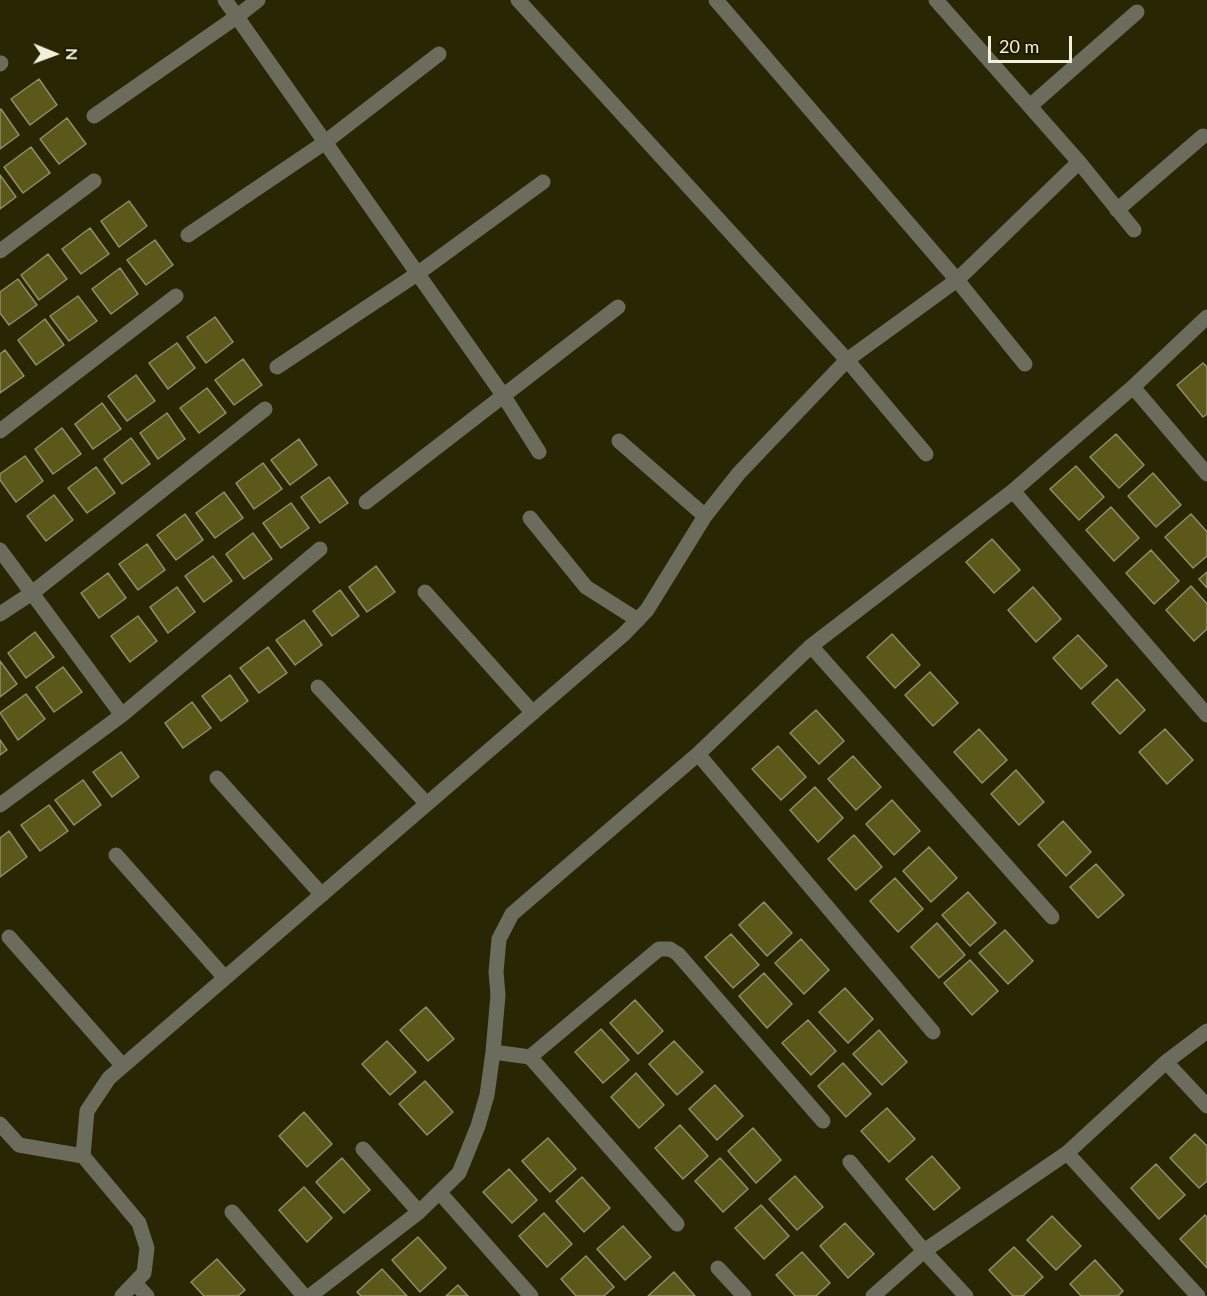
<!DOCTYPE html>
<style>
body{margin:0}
#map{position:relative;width:1207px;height:1296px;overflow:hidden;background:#282603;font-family:Lato,sans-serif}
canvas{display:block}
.north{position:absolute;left:24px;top:24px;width:60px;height:60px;-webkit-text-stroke:4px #1e1c00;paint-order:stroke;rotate:91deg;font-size:16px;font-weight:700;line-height:24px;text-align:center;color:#f0f0dc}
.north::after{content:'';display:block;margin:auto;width:21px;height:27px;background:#f0f0dc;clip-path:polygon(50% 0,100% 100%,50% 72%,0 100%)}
.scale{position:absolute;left:988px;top:36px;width:84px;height:27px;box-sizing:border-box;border:3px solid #f0f0dc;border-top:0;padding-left:8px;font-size:18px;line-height:21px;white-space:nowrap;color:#f0f0dc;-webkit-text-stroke:4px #1e1c00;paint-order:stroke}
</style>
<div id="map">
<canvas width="1207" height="1296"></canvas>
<div class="north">N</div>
<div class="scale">20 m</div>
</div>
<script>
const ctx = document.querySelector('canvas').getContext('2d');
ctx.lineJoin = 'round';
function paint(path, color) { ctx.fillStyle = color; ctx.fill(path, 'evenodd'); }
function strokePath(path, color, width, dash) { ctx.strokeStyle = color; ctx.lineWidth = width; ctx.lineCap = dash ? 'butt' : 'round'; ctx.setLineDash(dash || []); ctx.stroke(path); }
const building = new Path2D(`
 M39,79L57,105L30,125L11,99Z
 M1,109L19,135L0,149V110Z
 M67,118L86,144L59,164L40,139Z
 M31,147L50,173L23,193L4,167Z
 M0,175L16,197L0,209Z
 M129,201L147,226L119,247L101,221Z
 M90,228L109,254L81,274L62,249Z
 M155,240L173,265L146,285L127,260Z
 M48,254L67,279L39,300L21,275Z
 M120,268L138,294L111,314L92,289Z
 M18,279L37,305L9,325L0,313V292Z
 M78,296L97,321L69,341L50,316Z
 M215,317L233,342L206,363L187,337Z
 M45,319L64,345L36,365L18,340Z
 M177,343L195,368L168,389L149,363Z
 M5,350L24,376L0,393V354Z
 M243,359L262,385L234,405L215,380Z
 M1203,363L1207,367V414L1203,417L1177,385Z
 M136,375L155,401L127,421L108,396Z
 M207,388L226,413L199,433L180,408Z
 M102,403L121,429L93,449L75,424Z
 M167,413L185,439L158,459L140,433Z
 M62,428L81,454L53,474L35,449Z
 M1116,434L1144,465L1119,488L1090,457Z
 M131,438L150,464L122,484L104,459Z
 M299,439L317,465L290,485L271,460Z
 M25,456L43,481L16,502L0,480V474Z
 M263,463L282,489L254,509L236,483Z
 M1076,466L1104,497L1079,520L1050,489Z
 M96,467L115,493L87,513L68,488Z
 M1153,473L1181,505L1156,527L1128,496Z
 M329,477L348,503L320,523L301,497Z
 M224,492L243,518L215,538L196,513Z
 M54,495L73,520L46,541L27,516Z
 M291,503L309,528L281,548L263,523Z
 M1111,507L1139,538L1114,561L1086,530Z
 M185,514L203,540L176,560L157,535Z
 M1191,514L1207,532V556L1193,568L1165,537Z
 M253,533L272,559L244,579L226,554Z
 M992,539L1020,570L994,593L966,562Z
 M147,544L165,570L138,590L119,564Z
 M1151,550L1179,581L1154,604L1126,573Z
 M213,556L232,581L204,602L185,576Z
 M376,566L395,592L367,612L349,587Z
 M1207,572V588L1199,579Z
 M108,573L126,598L99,618L81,593Z
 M1191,586L1207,604V629L1194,641L1166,610Z
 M177,587L195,612L168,633L150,607Z
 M1033,587L1061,619L1036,642L1008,610Z
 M340,590L359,616L332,636L313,611Z
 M138,616L157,641L130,662L111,636Z
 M304,620L322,645L295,665L276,640Z
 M35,632L54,657L26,678L8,653Z
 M892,634L920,665L895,688L867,657Z
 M1078,635L1107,666L1081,689L1053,658Z
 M268,647L287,673L259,693L240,668Z
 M0,661L17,684L0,697Z
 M63,667L82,692L54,712L36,687Z
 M930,672L958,703L933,726L905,695Z
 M230,675L248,701L221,721L202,696Z
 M1117,679L1145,710L1120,734L1092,703Z
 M26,694L45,719L18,740L0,713Z
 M192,702L211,728L183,748L165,723Z
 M816,710L844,741L819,764L790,733Z
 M979,729L1007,760L982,783L954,752Z
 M1165,729L1193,760L1167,784L1139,752Z
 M0,740L7,750L0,755Z
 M778,746L806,777L781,800L752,769Z
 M121,752L139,777L112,797L93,772Z
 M853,756L881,787L856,810L828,779Z
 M1016,770L1044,802L1019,825L991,794Z
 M83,780L101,805L74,825L55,800Z
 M815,787L843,818L818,842L790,810Z
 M892,800L920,831L894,855L866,824Z
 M49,805L68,831L40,851L21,825Z
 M1063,821L1091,852L1066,876L1038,845Z
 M9,831L27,857L0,877V838Z
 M854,835L882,867L856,890L828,859Z
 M929,847L957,878L931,902L903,871Z
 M1096,864L1124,895L1098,918L1070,887Z
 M895,878L923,909L898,932L870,901Z
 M968,892L996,923L970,946L942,915Z
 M764,902L792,933L767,956L739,925Z
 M937,923L965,955L939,978L911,947Z
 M1005,930L1033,961L1008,984L979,953Z
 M731,934L759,965L733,988L705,957Z
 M801,939L829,970L804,994L775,963Z
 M970,960L998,991L972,1015L944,983Z
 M764,973L792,1004L767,1028L739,996Z
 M845,988L873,1019L848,1043L819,1012Z
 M635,1000L663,1031L638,1054L610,1023Z
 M426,1007L454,1039L428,1061L400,1030Z
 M808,1020L836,1051L811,1075L782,1043Z
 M601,1029L629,1060L603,1083L575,1052Z
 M879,1030L907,1062L882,1085L853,1054Z
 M387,1041L416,1072L390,1095L362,1064Z
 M674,1041L703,1072L677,1095L649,1064Z
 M843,1063L871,1094L846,1117L818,1086Z
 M636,1073L664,1105L639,1128L611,1097Z
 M425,1081L453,1112L427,1135L399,1104Z
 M715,1085L743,1116L717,1140L689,1109Z
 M887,1108L915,1139L889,1162L861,1131Z
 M304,1112L332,1144L307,1167L279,1136Z
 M680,1125L708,1156L683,1179L655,1148Z
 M753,1128L781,1160L756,1183L728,1151Z
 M1195,1134L1207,1146V1181L1199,1188L1170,1158Z
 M548,1138L576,1169L550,1192L522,1161Z
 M932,1156L960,1188L934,1210L906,1179Z
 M342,1158L370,1190L344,1213L316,1182Z
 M720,1158L748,1189L723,1212L695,1181Z
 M1156,1164L1185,1195L1159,1219L1131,1188Z
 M509,1169L537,1200L512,1223L483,1192Z
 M795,1176L823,1207L797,1230L769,1199Z
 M582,1177L610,1208L584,1232L556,1201Z
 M304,1187L332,1218L307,1242L279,1210Z
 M761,1205L789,1236L764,1259L735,1228Z
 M544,1213L572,1244L547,1267L519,1236Z
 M1205,1215L1207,1217V1268L1180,1239Z
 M1052,1216L1081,1246L1056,1270L1027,1240Z
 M845,1223L874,1254L848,1278L820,1246Z
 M623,1226L651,1257L625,1280L597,1249Z
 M418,1237L446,1268L420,1292L392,1260Z
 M1014,1247L1043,1277L1023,1296H1013L989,1270Z
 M802,1252L830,1283L816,1296H795L776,1275Z
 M586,1256L614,1287L604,1296H576L561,1279Z
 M217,1259L245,1290L238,1296H204L191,1282Z
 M1095,1260L1123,1291L1118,1296H1081L1070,1284Z
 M382,1269L407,1296H361L357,1292Z
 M674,1272L695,1296H648Z
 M458,1285L468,1296H446Z`);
paint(building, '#5b581a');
strokePath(building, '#8f8e69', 1.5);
strokePath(new Path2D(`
 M225,0L503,395L539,452
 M518,0L847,360L926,454
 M716,0L957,280L1025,364
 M936,0L1079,162L1134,230
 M0,64L1,63
 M1030,106L1137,12
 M94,116L235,18L258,0
 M1117,210L1203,136
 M188,235L324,143L439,54
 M0,251L94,181
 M277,367L417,274L543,182
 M1133,387L1207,474
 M0,431L176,296
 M619,441L705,516
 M1013,491L1207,715
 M366,502L618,307
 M530,518L586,587L638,620
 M0,550L122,715
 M425,592L533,713
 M0,614L32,593L265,409
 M811,646L1052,917
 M318,687L427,804
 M698,754L933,1032
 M217,778L322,895
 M0,805L122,715L320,549
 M116,855L225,978
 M9,937L123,1066
 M493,1052L530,1057L659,949H670L678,954L823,1121
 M530,1057L677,1224
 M1166,1062L1207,1106
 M0,1124L19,1145L83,1156
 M363,1149L419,1212
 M1067,1153L1198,1296
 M850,1162L924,1251L966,1296
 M440,1193L531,1296
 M232,1212L304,1296
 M718,1268L744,1296
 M135,1283L147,1296
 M122,1296L144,1273L147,1248L139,1223L83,1156L87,1111L109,1078L624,634L647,610L705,516L739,473L847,360L957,280L1079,162
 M310,1296L419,1212L459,1173L478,1126L487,1095L493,1052L498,995L496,972L499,939L512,914L698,754L811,646L1013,491L1133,387L1207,317
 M873,1296L924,1251L1067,1153L1166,1062L1207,1031`), '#6c6c5c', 15);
</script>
